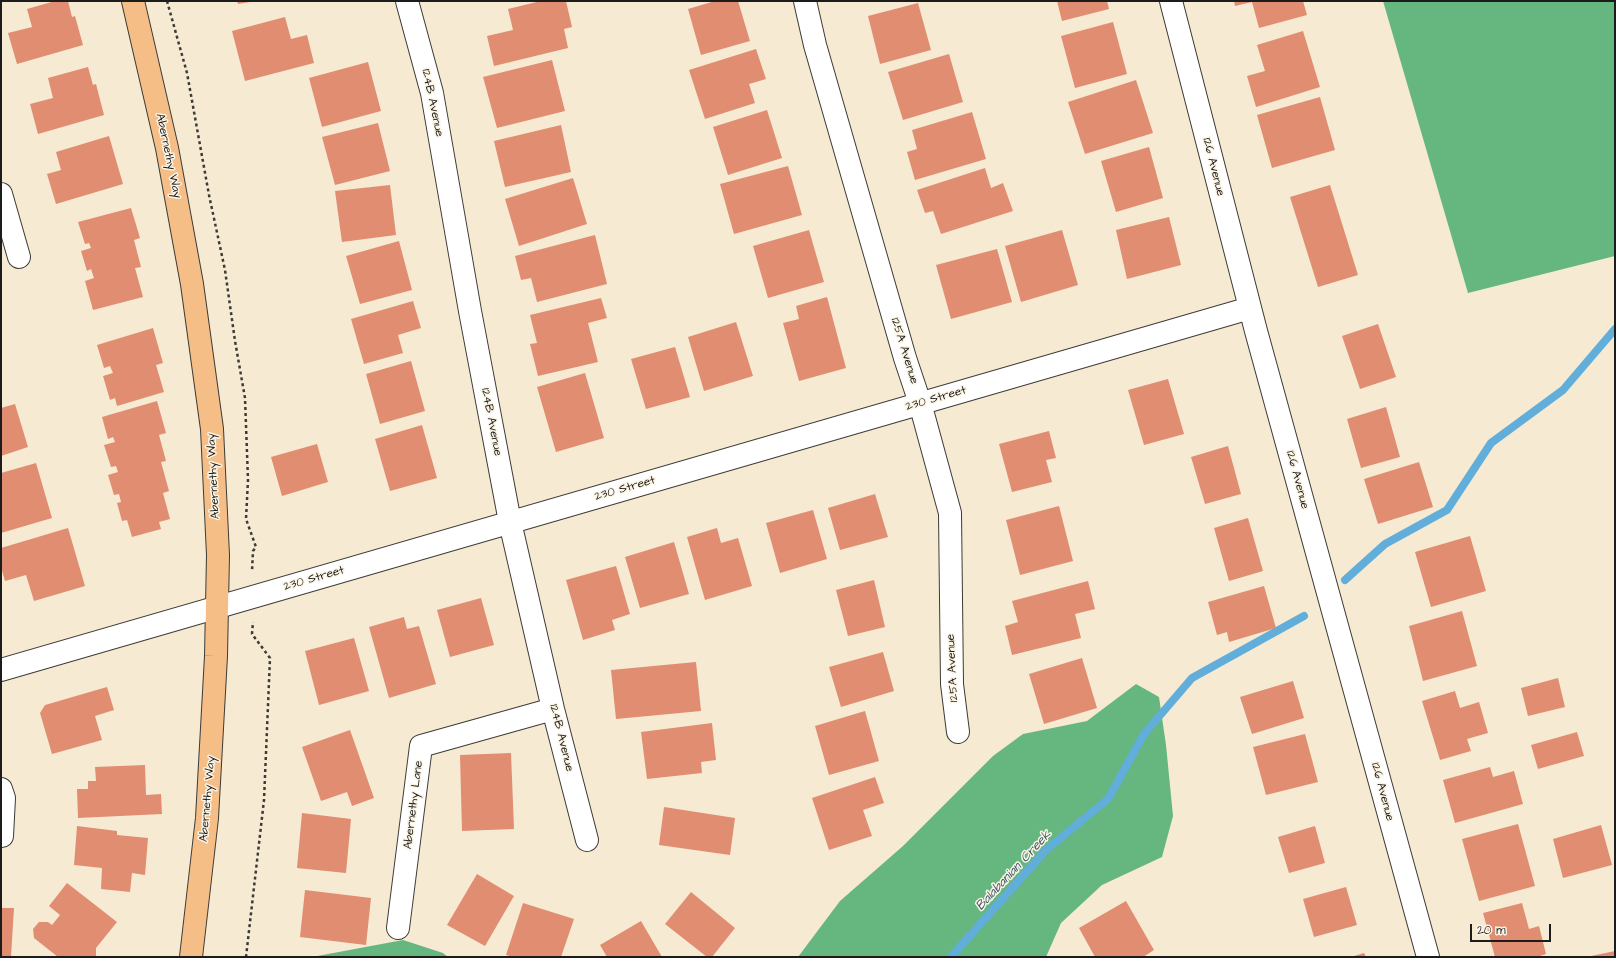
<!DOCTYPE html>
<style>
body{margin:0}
#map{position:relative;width:1616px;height:958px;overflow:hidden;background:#f6ead2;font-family:"Architects Daughter",sans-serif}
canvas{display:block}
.frame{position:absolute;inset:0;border:2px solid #1c1c1c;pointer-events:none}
.scale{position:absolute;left:1470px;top:924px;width:81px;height:18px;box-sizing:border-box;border:2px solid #1c1c1c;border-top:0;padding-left:5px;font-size:12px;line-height:14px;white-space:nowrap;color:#1c1c1c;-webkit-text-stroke:3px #fcf5e5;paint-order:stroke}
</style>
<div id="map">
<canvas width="1616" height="958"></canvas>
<div class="frame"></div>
<div class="scale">20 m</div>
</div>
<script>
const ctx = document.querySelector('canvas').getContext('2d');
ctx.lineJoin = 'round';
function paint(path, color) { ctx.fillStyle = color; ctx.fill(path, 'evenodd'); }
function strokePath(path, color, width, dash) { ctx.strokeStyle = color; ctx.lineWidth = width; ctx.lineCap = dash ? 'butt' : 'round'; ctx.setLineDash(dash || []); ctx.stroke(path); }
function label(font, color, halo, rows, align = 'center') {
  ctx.font = font + ' "Architects Daughter",sans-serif'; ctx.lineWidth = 3; ctx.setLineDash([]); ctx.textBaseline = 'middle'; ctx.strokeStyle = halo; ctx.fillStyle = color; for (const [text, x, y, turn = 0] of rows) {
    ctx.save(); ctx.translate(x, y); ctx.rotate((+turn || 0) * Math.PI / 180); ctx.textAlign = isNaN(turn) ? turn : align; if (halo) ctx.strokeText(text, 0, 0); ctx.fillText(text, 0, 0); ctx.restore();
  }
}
paint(new Path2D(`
 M1383,1H1615V256L1468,293Z
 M1136,684L1159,697L1166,745L1173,816L1162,857L1102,885L1061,923L1046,957H798L840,901L903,846L993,756L1023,734L1087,721Z
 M403,940L443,953L448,957H312Z`), '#66b680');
strokePath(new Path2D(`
 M1345,580L1385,544L1447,510L1491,443L1563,390L1615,329
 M951,957L1046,850L1108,799L1144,734L1192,678L1304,616`), '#61aeda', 8);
paint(new Path2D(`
 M55,1H68L72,17L75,16L83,45L17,64L8,33L32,27L27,9Z
 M237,1H250V2L238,4Z
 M541,1H566L572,27L564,29L568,48L494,66L487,36L513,30L508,9Z
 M715,1H738L750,41L701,55L688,9Z
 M1057,1H1107L1109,9L1062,21Z
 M1234,1H1303L1307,15L1259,28L1252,2L1235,6Z
 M918,3L931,50L880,64L868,16Z
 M285,17L291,39L307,35L314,63L245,81L232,31Z
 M1113,22L1127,74L1075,88L1061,36Z
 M1303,31L1320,87L1256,107L1247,76L1265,71L1257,45Z
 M756,49L766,79L749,84L755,103L705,119L689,70Z
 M949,54L963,102L903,120L888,72Z
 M552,60L565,111L497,128L483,77Z
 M368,62L381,111L322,127L309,78Z
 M88,67L93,85L96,84L104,115L38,134L30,104L53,98L48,78Z
 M1136,80L1153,133L1085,154L1068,102Z
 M1320,97L1335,150L1272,168L1257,115Z
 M767,110L782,158L728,175L713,127Z
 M972,112L986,159L915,180L907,152L917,149L912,130Z
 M378,123L390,171L335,185L322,137Z
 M561,125L571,172L505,187L494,141Z
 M109,136L123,184L56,204L47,174L61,170L56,152Z
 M1149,147L1163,198L1116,212L1101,161Z
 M788,166L802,215L734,234L720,184Z
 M985,168L991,188L1003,183L1013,211L941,234L933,211L925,213L917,190Z
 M573,178L587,224L519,246L505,199Z
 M390,185L396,235L342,242L335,191Z
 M1330,185L1358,275L1318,287L1290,197Z
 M131,208L140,238L134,240L141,267L135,268L143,297L93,310L85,281L94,278L91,269L87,271L81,251L91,248L89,243L85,244L78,222Z
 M1169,217L1181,265L1127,279L1116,230Z
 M809,230L824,282L768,298L753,246Z
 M1062,230L1078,285L1021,302L1005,246Z
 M595,235L607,284L537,302L531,278L521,280L515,256Z
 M399,241L412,290L360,304L346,256Z
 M997,249L1012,302L951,319L936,265Z
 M827,297L846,368L799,381L783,323L799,319L796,306Z
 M601,298L607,318L588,323L598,362L538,376L530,344L537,343L530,315Z
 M413,301L421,328L398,335L403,353L364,364L351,319Z
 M736,322L753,376L704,391L688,337Z
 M1378,324L1396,377L1360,389L1342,336Z
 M153,328L163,363L156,365L164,392L117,406L115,398L110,400L103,376L113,373L110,366L104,368L97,345Z
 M675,347L690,397L646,409L631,359Z
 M411,361L425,411L380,424L366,374Z
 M585,373L604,438L556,452L537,387Z
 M1168,379L1184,434L1144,445L1128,390Z
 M157,401L166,433L159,435L166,461L161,462L169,491L163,493L170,519L159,522L161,529L132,537L127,520L122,521L117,503L121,502L119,494L114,495L108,475L118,472L116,466L111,467L104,445L115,442L113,437L108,439L102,417Z
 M15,404L28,447L1,456V408Z
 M1386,407L1400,457L1361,468L1347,419Z
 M422,425L437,478L390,491L375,439Z
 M1049,431L1056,458L1046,460L1052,482L1012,492L999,444Z
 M317,444L328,482L282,496L271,457Z
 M1228,446L1241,494L1205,504L1191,457Z
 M1419,462L1433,507L1378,524L1364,479Z
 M36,463L52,518L1,533V473Z
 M875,494L888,537L840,550L828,508Z
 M1059,506L1073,561L1020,575L1006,520Z
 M813,510L827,559L780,573L766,523Z
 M1248,518L1263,571L1229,581L1214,528Z
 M68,528L85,586L34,601L26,575L5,581L1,567V548Z
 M717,528L721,543L738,538L752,586L705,600L687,537Z
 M1470,536L1486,591L1431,607L1415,552Z
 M674,542L689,594L640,608L625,557Z
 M616,566L630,614L612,620L615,630L583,640L566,580Z
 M874,580L885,627L848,636L836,590Z
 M1088,581L1095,609L1075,614L1081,638L1012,655L1005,626L1018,622L1012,601Z
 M1264,586L1276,628L1229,642L1227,632L1217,635L1208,602Z
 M481,598L494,645L450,657L437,610Z
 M1462,611L1477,666L1423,681L1409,626Z
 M404,617L407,629L419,626L436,684L389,698L369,627Z
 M354,638L369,691L319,705L305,651Z
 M883,652L894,691L841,707L829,667Z
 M1082,658L1097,708L1044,724L1029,674Z
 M696,662L701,711L616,719L611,670Z
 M1558,678L1565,707L1528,716L1521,688Z
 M1293,681L1304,718L1252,734L1240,697Z
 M107,687L114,710L95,716L102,740L52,754L40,713L45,705Z
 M1455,691L1460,708L1479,702L1488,733L1467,739L1471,751L1440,760L1422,701Z
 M865,711L879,761L829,775L815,726Z
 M712,723L716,760L701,762L702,773L647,779L641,732Z
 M350,730L374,798L352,806L347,792L321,801L302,747Z
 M1577,732L1584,756L1538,769L1531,745Z
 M1305,734L1318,782L1266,795L1253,747Z
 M511,753L514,829L462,831L460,755Z
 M145,765L146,795L161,794L162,814L78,818L77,789H88V781H96L95,767Z
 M1490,767L1493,777L1514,771L1523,804L1455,823L1443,780Z
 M875,777L884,803L863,810L872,836L829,850L812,798Z
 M664,807L735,818L730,855L659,845Z
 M302,813L351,819L346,873L297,868Z
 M1518,824L1535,886L1479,901L1462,839Z
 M1601,825L1612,865L1563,878L1553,839Z
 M77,826L117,831V835L148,838L145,875L132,873L130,892L101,889L102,868L74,865Z
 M1315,826L1325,863L1289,873L1278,837Z
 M477,874L514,896L485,946L447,925Z
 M67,883L117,922L96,948V957H58L34,938L33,929L39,922H48L52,925L60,915L49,906Z
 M1346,887L1357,925L1314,937L1303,899Z
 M305,890L371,898L366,945L300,937Z
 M691,892L735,928L712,957H707L665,924Z
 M1126,901L1154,950L1143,957H1095L1079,928Z
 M523,903L574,919L561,957H514L506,955Z
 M1522,903L1529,929L1539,926L1546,954L1537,957H1495L1483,913Z
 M1,908H14L11,957H1Z
 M641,921L662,957H607L600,945Z
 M1615,951V957H1591V956Z
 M1364,953L1366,957H1351Z`), '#e08d72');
const minor = new Path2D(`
 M407,1L432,93L470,311L510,522L553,709L587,840
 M805,1L815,45L905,358L920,403L950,513L952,684L958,732
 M1171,1L1256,331L1428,957
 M1,194L19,257
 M1,670L1250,308
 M1,789L4,798L2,836
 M398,928L421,746L553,709`);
const major = new Path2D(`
 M133,1L167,148L192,284L212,429L218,555L216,656L207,818L191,957`);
strokePath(minor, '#3d3b37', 24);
strokePath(major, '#3d3b37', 24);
strokePath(new Path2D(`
 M167,1L187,73L209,195L225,270L235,341L245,398L248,480L246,519L256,547L253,551L252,571
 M246,957L264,800L270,658L252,634L253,622`), '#3d3b37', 2.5, [3, 3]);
strokePath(minor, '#fff', 22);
strokePath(major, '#f6be87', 22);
label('12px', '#1c1c1c', '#fcf5e5', [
 ["124B Avenue",432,103,78],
 ["Abernethy Way",168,156,78],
 ["126 Avenue",1213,167,76],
 ["125A Avenue",904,351,73],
 ["230 Street",936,399,-16],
 ["124B Avenue",491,422,79],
 ["Abernethy Way",214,476,-93],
 ["126 Avenue",1297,480,75],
 ["230 Street",625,489,-16],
 ["230 Street",314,579,-16],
 ["125A Avenue",953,668,-93],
 ["124B Avenue",561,738,76],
 ["126 Avenue",1382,792,75],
 ["Abernethy Way",208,799,-85],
 ["Abernethy Lane",414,805,-83]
]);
label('italic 13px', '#385668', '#fcf5e5', [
 ["Balabanian Creek",1014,871,-47]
]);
</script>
